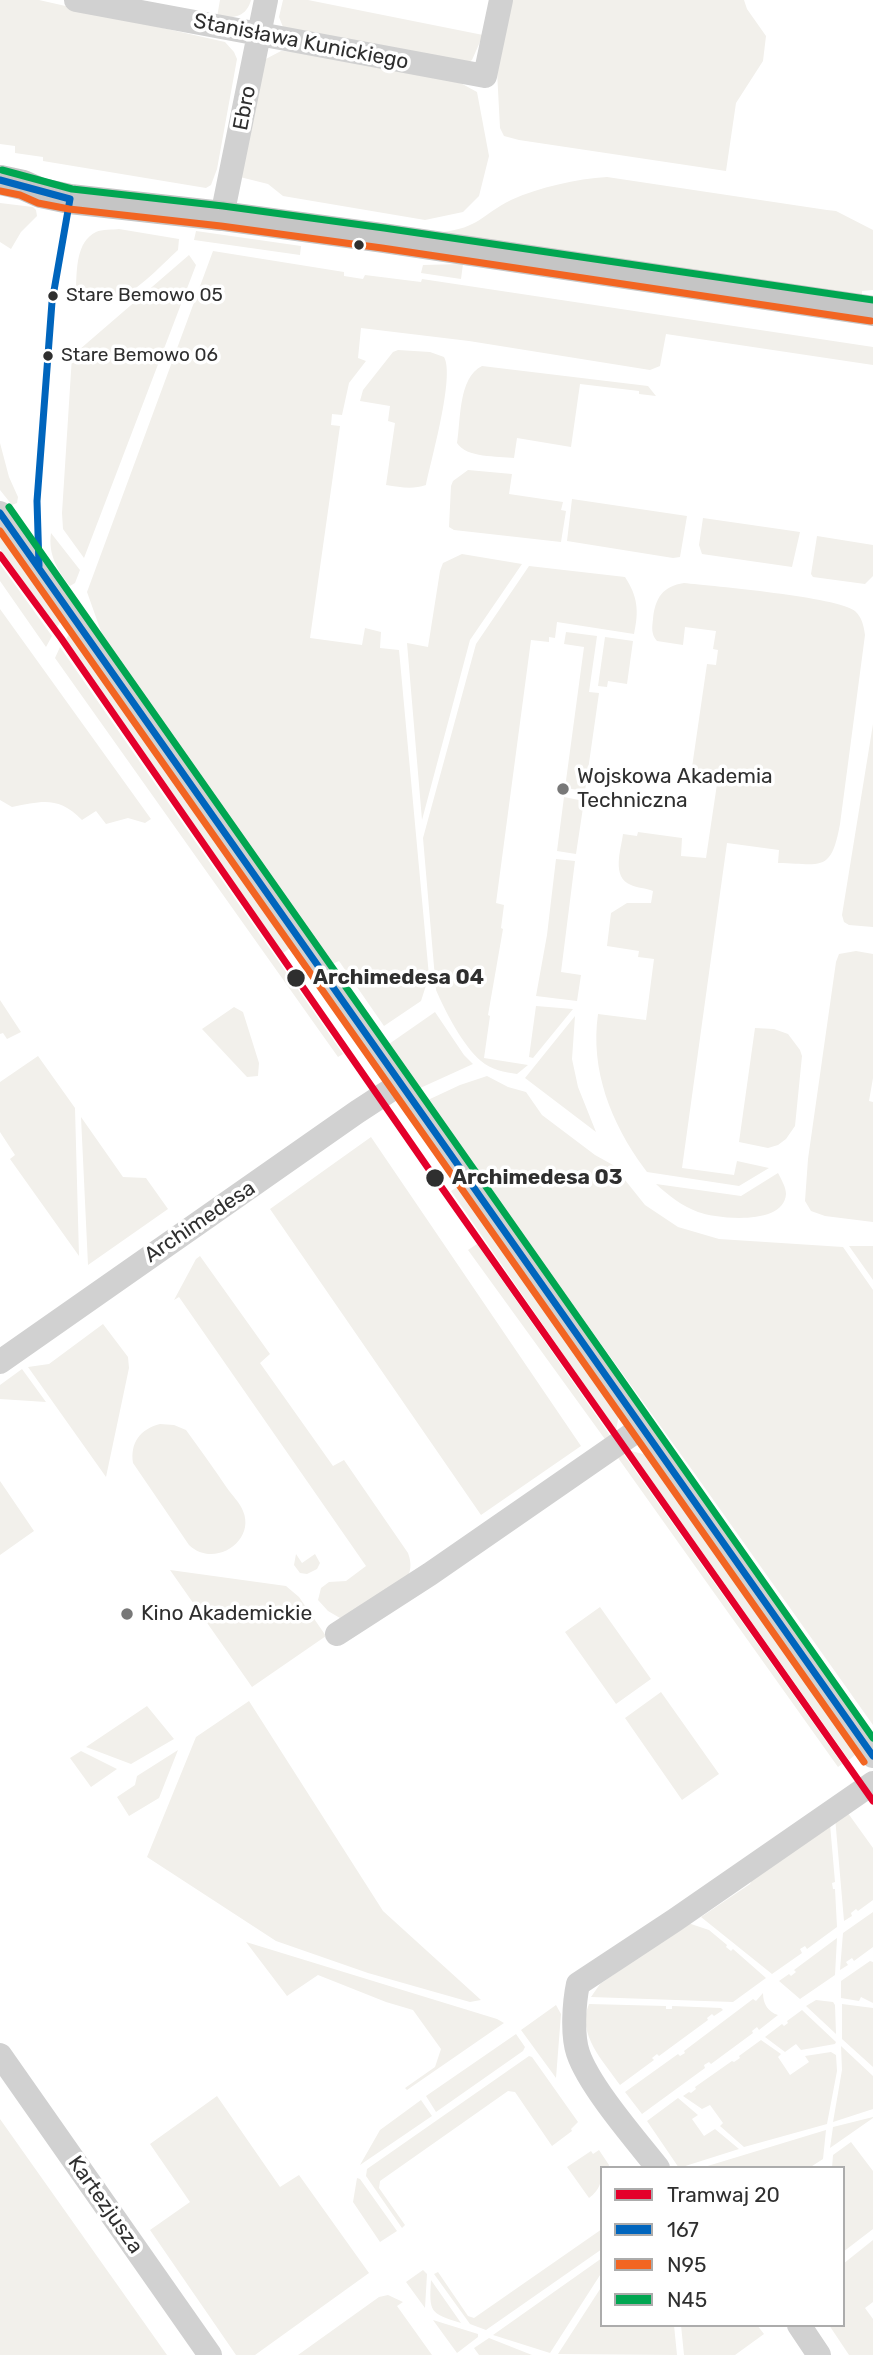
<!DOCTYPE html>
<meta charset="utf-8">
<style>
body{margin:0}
#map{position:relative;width:873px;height:2355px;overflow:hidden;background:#fff;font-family:Rubik,sans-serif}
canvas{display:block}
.legend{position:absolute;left:600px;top:2166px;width:245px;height:161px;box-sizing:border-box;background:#fff;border:2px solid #acacac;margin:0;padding:9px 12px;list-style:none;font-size:21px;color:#2f2f2f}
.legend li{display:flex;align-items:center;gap:14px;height:35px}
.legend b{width:35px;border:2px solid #acacac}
</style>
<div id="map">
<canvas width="873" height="2355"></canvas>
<ul class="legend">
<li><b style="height:9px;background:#e4002b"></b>Tramwaj 20</li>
<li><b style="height:9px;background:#0065bd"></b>167</li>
<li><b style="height:9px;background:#f26522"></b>N95</li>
<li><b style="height:9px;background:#00a651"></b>N45</li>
</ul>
</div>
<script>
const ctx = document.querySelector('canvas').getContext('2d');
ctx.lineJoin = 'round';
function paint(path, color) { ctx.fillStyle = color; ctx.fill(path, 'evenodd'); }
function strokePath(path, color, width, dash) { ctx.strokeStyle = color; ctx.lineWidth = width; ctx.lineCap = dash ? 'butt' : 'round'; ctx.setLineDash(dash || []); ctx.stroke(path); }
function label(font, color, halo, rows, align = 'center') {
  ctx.font = font + ' Rubik,sans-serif'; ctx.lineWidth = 7; ctx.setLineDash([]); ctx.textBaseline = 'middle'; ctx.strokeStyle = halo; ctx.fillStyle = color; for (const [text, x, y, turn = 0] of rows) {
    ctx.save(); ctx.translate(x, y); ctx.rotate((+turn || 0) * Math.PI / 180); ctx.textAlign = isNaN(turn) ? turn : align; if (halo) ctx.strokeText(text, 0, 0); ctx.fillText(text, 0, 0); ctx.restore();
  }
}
paint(new Path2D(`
 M0,0H39L225,42L234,52L237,59L217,169L211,185L206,188L43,161V157L15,153V146L0,144Z
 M220,0H251C246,18 233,18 217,17Z
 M283,0H308L483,35L472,60L462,66L285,32L279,17Z
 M511,0H744L747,9L766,36L763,61L736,103L726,171L519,140L504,136L500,128L497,71Z
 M281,51L309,52L455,80L477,92L489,156L479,196L463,212L425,220L283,196L268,184L240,177L262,61Z
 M607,177L827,210L836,211L873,230V290L862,291V298L442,232C479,228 481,215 511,200C540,187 576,179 607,177Z
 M0,203L33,207L36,210L37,216L21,232L11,249L0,242Z
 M119,229L179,239L178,250C161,265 129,302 107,299C94,297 92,289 76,289C77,269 76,242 96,232C102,229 113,230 119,229Z
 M196,231L301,246L300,255L194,240Z
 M213,251L344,272V276L363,279L365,275L421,282L422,279L873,347V365L666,334L660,366L650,370L469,341L361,328L358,358L366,361L349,383L342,415L332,414L331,425L340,426L310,638L362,645L365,628L381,632L380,648L399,650L429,976L421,1001L384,1026L339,961L332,964L103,637L87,592Z
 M189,255L196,265L84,558L63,529L62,513L72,356Z
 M463,264L461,279L421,273L423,265Z
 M398,350L430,352L444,357C455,376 431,460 426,485C412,490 400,487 386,485L395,423L388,421L390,406L360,401L363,390L393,352Z
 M482,366L648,386L656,396L639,394V391L580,384L571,447L517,438L514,458C498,456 466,458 457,443C461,420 458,378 482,366Z
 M0,443L9,477L18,497L17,503L12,505L0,490Z
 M468,470L512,474L509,494L563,502L561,510L566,511L561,542L454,530L449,527L451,486L453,481Z
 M572,499L687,516L680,557L673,558L567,541Z
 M703,518L800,532L792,567L702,554L699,545Z
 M51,533L80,570L75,583L70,586C57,570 48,554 51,533Z
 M0,535L61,621L57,627L0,549Z
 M817,536L873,545V576L865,584L813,577L811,574Z
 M462,554L522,564L470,640L422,820L407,643L428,647L440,571L443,563Z
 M0,564L52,636L46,647L0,581Z
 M529,566L625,577C638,597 639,611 634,634L557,622L555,638L549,637V642L531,640L496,903L504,905L501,928L503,929L488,1015L490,1016L484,1058L528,1065L517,1074C505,1072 491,1070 481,1061C463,1046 445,1011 436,990L423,838L476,644Z
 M684,583C712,586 839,597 855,611C862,617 864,627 865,635L840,824C831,873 822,864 778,863L779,850L727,843L682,1168L734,1175L737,1161L769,1168L739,1186L647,1172L644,1168C611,1123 590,1070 598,1014L646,1020L654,959L638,957L639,951L607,946L611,913L627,903H651L653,891C646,888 637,888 631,885C611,877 621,850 623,834L637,836L638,832L682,838L681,856L706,858L717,784L690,781L707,664L716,665L718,650L713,649L716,631L685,627L683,645L657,641C651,634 652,628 653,619C655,598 663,586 684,583Z
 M0,609L151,819L145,823L128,818L106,824L96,811L82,820C58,796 43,801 12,807L0,800Z
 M566,632L597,636L589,692L599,693L585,791L565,788L584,647L564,644Z
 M69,634L290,948L283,953L66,639Z
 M605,637L633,641L627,684L608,681L607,687L598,686Z
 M60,647L343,1054L338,1057L55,658Z
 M873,724V927L849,925L844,922L842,915Z
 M564,797L584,801L576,854L557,851Z
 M556,859L575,861L561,972L581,975L577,1001L536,996L547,935Z
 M856,951L873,954V1078L869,1101L873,1102V1222L825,1216L811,1211L805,1201L808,1159L836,962L839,954Z
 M0,1000L21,1032L7,1039L3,1033L0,1034Z
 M536,1006L573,1009L533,1058L529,1057Z
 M234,1007L243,1012L259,1063L258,1076L247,1077L202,1029Z
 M435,1012L464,1055L473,1064L418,1089L389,1044Z
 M575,1016L572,1059L578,1087L596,1132L525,1078Z
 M755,1028L774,1029L788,1034L800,1050L802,1056L795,1126L786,1139L778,1145L768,1148L739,1142Z
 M38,1056L75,1108L79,1256L10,1159L15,1155L0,1132V1082Z
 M487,1076L508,1087L526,1092L542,1115L595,1155L613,1165L645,1205L678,1227L719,1239L843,1247L873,1290V1725L695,1474L427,1103L430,1099L460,1085Z
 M81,1117L123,1177L146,1178L168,1209L88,1265Z
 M371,1137L581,1446L481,1515L270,1209Z
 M778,1173C781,1179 786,1187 786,1194C784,1226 717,1219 698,1212C682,1206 669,1196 656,1184L741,1196Z
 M457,1187L619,1414L616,1431L451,1191Z
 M477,1244L611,1437L607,1442L468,1250Z
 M849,1246H873V1280Z
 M200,1256L270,1354L260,1363L333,1466L344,1460L408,1553C412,1564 411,1571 406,1581L340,1618L328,1611L318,1600L321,1588L329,1582L346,1581L366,1566L179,1297L174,1300L196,1259Z
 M103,1324L128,1357L129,1368L106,1477L28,1367L49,1364Z
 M22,1369L46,1402L0,1399V1385Z
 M160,1424L174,1425L186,1430C200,1449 214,1469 227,1488C232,1495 240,1503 243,1511C256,1541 214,1569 189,1545L133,1463C130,1443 140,1429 160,1424Z
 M631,1451L647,1455L656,1468L856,1754L849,1760Z
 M622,1452L842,1764L838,1767L616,1455Z
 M0,1481L34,1531L0,1555Z
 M296,1554L302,1563L315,1554L320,1563L317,1569L307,1574L300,1573L294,1565Z
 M170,1570L286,1586L299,1597L326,1636L252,1687Z
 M600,1607L651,1679L616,1704L565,1632Z
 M661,1692L719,1774L682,1800L625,1718Z
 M249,1701L383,1911L481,2000L470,2002L368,1973L276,1941L147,1857L196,1737Z
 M147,1706L174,1739L131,1764L86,1747Z
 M178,1750L159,1798L129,1816L117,1797L135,1785L137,1776Z
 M81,1751L117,1769L91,1787L70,1758Z
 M845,1809L873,1848V1900L858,1911L856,1909L851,1913L852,1916L844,1921L835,1817Z
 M830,1824L835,1882L832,1883L833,1889H835L837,1927L807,1949L805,1946L800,1949L802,1953L772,1974L701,1917L750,1884L757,1868Z
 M873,1912V1947L854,1961L852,1958L846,1962L848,1965L840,1970L843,1933Z
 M688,1923L709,1930L727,1945L726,1947L731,1951L733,1949L766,1978L733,2002L591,1997L600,1984Z
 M837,1938L835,1975L800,1999L779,1981L789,1974L791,1976L796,1972L794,1970Z
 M246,1942L497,2019L504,2023L407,2090L405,2088L435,2067L441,2049L413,2010L386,2002L318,1975L287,1996Z
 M870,1961L873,1962V2003L861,1997L859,2001L841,1998V1981Z
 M763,1993C763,2004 768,2012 778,2015L759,2030L757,2027L752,2031L753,2033L711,2064L709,2062L704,2065L705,2068L642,2114L625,2092L678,2054L680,2056L685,2053L684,2051L753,1999L756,2001Z
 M816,2000L833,2002L835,2005L836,2034L806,2006Z
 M589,2004L666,2006V2009H672V2006L721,2008L723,2010L714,2016L712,2014L707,2018L708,2020L659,2056L657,2054L652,2058L654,2060L620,2085C604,2062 576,2034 589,2004Z
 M842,2004L873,2008V2067L842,2039Z
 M556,2005L561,2014L556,2078L521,2030Z
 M802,2010L836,2042L835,2044L801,2050L796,2044L785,2052L765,2037L782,2024L784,2026L788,2023L787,2021Z
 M516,2034L525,2047L523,2051L436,2112L426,2096Z
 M761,2040L781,2054L778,2057L790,2075L809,2062L805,2056L831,2052L836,2055L837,2071L827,2124L744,2147L720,2126L723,2123L710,2105L702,2109L683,2096L689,2092L691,2093L696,2089L695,2087L732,2061L734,2062L740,2058L739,2056Z
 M841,2046L873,2076V2109L833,2122L842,2070Z
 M529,2056L532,2057L578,2122L571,2129L572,2131L552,2146L515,2092L508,2091L380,2181L379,2188L405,2225L402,2228L366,2176L367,2169Z
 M217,2096L280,2187L299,2175L369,2273L255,2355H236L150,2230L190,2202L150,2144Z
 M678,2098L698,2115L692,2119L704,2136L715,2129L739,2149L679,2168L647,2121Z
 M421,2100L432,2116L360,2165L380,2130Z
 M873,2117V2118L830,2148L833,2127Z
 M0,2119L167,2355H0Z
 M826,2130L823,2159L809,2168H701Z
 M851,2142L873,2171V2229L843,2252V2168H832L833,2155Z
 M599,2150L609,2165L608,2168H602C602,2181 600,2190 589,2198L567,2167L591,2151L593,2154Z
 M357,2178L360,2179L397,2231L380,2242L353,2202Z
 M602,2229V2249L486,2330L470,2324L434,2274L438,2272L468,2316L474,2318Z
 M873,2240V2302L865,2308L873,2319V2355H849L829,2325H843V2264Z
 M602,2258V2272L550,2353L493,2335Z
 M423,2270L427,2274L425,2308L406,2282Z
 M431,2280L461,2323C430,2313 429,2313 431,2280Z
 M602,2286V2325H674L677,2355L558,2354Z
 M388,2295L403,2302L397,2306L432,2355H298L379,2297Z
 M433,2320L478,2334V2337L457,2353Z
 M681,2325H757L764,2334L735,2355H684Z
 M489,2338L532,2355H479L474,2348Z`), '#f2f0eb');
strokePath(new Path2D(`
 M76,0L485,76L501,0
 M222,216L266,0
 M0,513L873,1756
 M0,1362L357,1112L400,1084
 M337,1634L430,1574L641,1428
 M0,2055L210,2355
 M658,2168C635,2139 589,2086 578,2053C572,2035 574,2003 578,1984L675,1920L873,1783
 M799,2325L819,2355`), '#d1d1d1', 24);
strokePath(new Path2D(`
 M0,180L23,185L41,193L70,199L222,216L383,238L873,311`), '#c5c5c5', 30);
strokePath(new Path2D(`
 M0,180L70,199
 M0,513L873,1756
 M39,566L37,501L52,302L70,199`), '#0065bd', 7);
strokePath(new Path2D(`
 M0,191L20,195L38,203L69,209L221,226L382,248L871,321
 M0,531L864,1762`), '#f26522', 7);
strokePath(new Path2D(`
 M2,170L72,189L223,206L384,228L873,300
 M9,507L873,1738`), '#00a651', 7);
strokePath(new Path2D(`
 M0,555L61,638L435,1178L873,1801`), '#e4002b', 7);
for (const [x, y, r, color] of [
 [359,245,6,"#2f2f2f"],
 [53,296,6,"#2f2f2f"],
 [48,356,6,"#2f2f2f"],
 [563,789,7,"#787878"],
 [296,978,10,"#2f2f2f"],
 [435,1178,10,"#2f2f2f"],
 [127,1614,7,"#787878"]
]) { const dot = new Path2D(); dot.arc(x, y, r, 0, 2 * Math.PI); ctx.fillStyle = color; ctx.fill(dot); strokePath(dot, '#fff', 2.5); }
label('19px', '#2f2f2f', '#fff', [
 ["Stare Bemowo 05",66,296],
 ["Stare Bemowo 06",61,356]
], 'left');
label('21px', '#2f2f2f', '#fff', [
 ["Stanisława Kunickiego",301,42,11],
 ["Ebro",245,108,-79],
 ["Archimedesa",200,1222,-34],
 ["Kartezjusza",105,2205,55]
]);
label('21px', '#2f2f2f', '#fff', [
 ["Wojskowa Akademia",577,777],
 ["Techniczna",577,801],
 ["Kino Akademickie",141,1614]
], 'left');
label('bold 21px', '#2f2f2f', '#fff', [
 ["Archimedesa 04",313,978],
 ["Archimedesa 03",452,1178]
], 'left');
</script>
